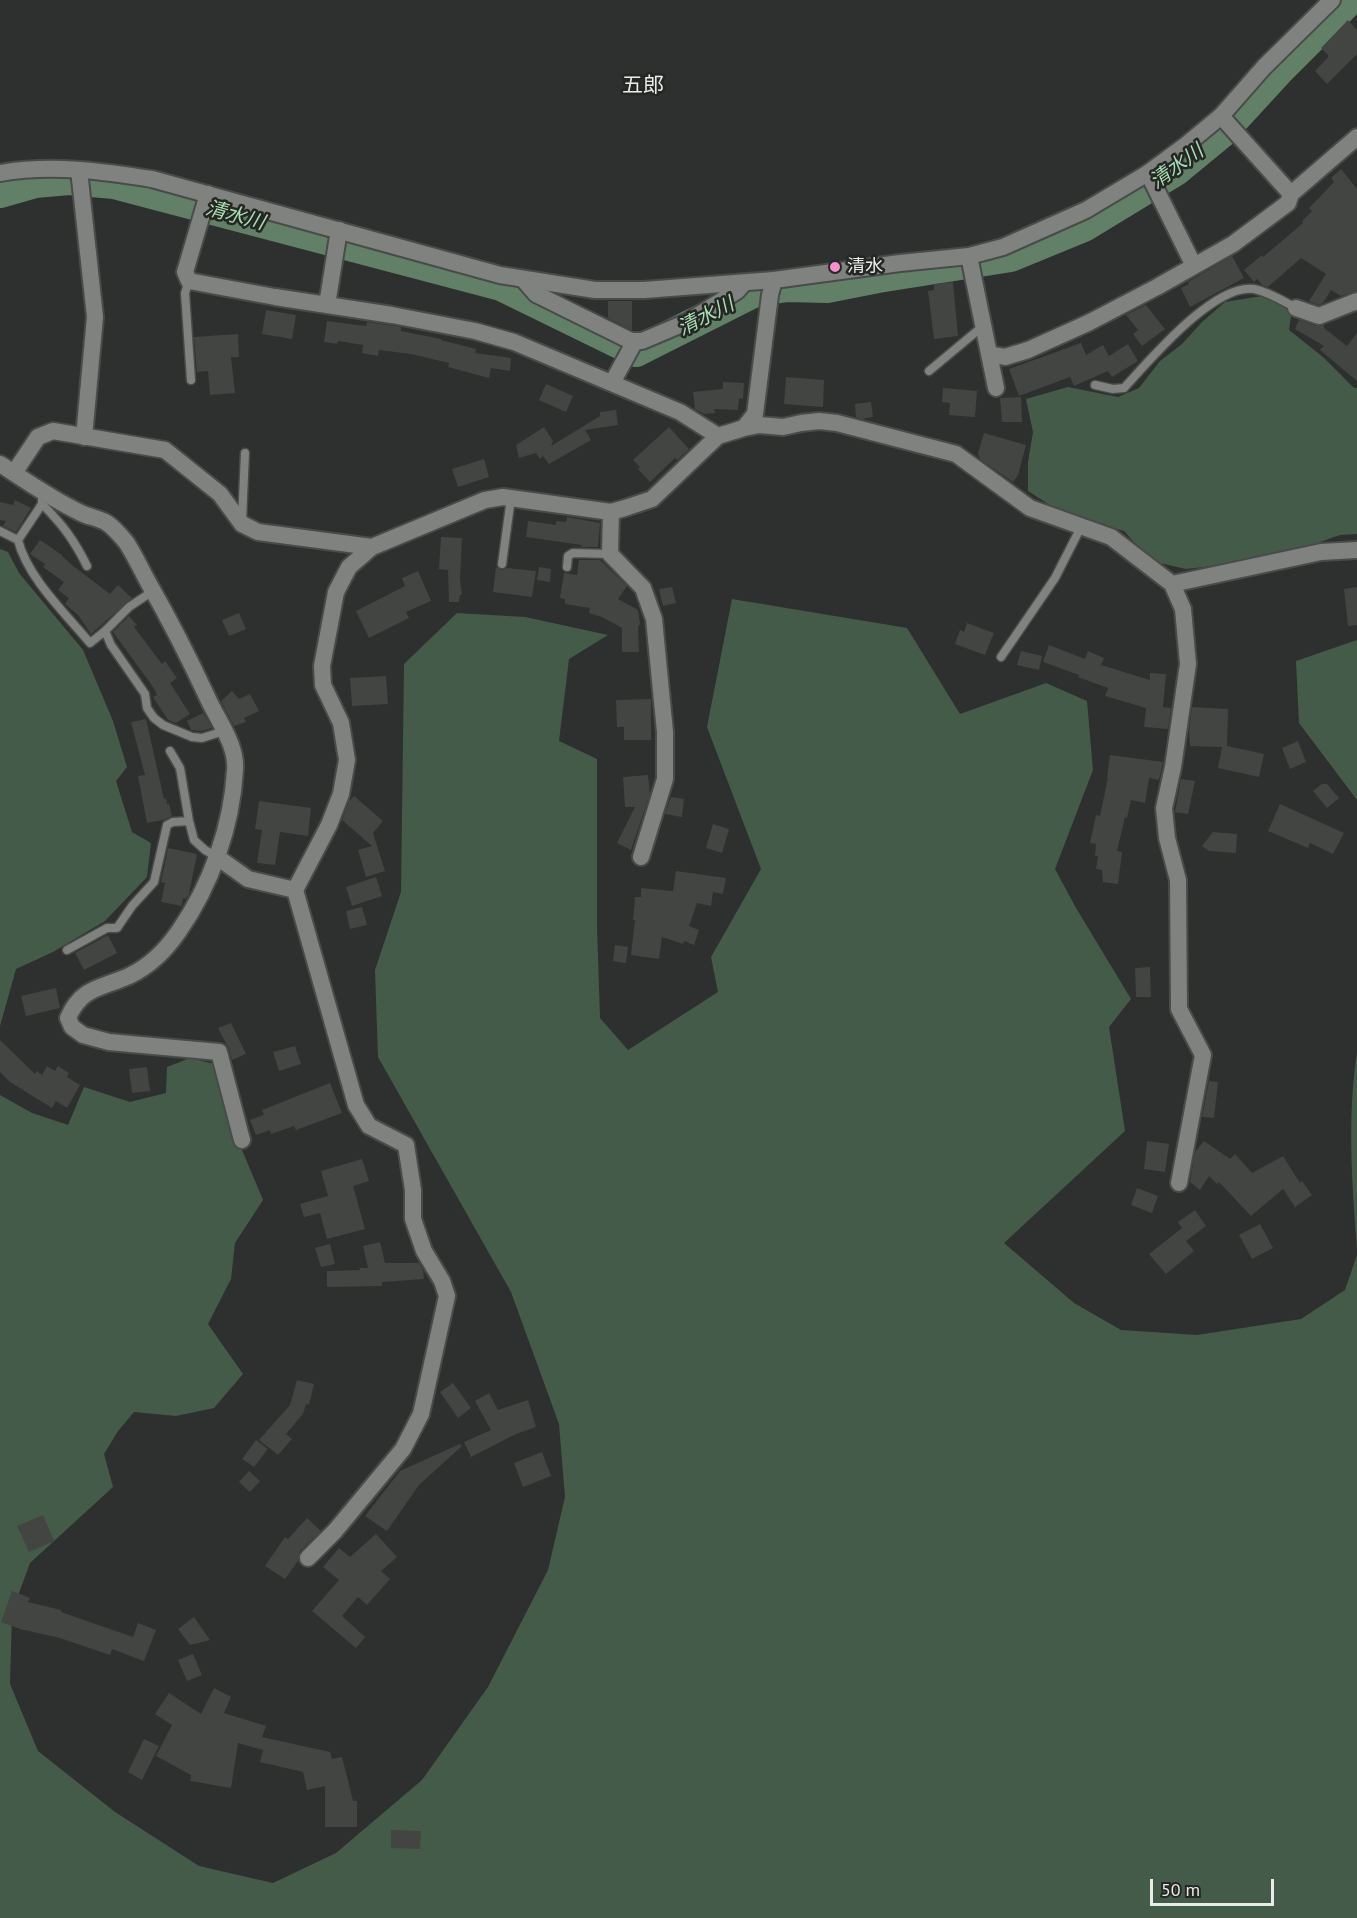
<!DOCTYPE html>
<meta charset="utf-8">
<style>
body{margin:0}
#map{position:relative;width:1357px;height:1918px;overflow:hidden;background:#2d302e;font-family:"PT Sans",sans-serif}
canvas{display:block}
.scale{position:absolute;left:1150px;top:1879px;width:124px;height:27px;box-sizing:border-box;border:3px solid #e9ebe9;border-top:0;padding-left:8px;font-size:18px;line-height:21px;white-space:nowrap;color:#e9ebe9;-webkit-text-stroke:4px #242724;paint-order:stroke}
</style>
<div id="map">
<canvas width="1357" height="1918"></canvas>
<div class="scale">50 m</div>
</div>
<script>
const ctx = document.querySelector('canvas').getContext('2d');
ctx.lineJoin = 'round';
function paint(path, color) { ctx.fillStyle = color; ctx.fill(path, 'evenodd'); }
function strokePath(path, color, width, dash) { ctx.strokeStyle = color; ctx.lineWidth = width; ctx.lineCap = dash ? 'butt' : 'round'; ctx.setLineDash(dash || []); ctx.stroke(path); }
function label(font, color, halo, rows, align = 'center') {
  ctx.font = font + ' "PT Sans","Noto Sans JP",sans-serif'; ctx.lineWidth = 5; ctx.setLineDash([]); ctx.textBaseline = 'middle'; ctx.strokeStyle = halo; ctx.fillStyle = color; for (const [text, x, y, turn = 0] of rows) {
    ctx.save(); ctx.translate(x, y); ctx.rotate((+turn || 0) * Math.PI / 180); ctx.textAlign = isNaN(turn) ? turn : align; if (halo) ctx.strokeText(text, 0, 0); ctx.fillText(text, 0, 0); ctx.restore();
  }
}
paint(new Path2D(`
 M1262,296L1292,309L1289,330L1323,357L1354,388H1357V534L1340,535L1303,548L1240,563L1186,569L1151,561L1124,531L1093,522L1053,507L1028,491V462L1033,432L1026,399L1068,387L1118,397L1139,388L1160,361L1182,344L1202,322L1225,302Z
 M0,549L8,552L19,573L83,650L113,721L127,767L116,781L132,832L151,843L147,877L105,921L53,952L16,969L0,1026Z
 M732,599L907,628L960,714L1046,683L1087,701L1093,770L1055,869L1076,908L1131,999L1109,1027L1125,1131L1004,1243L1074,1303L1121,1330L1197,1335L1301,1319L1345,1290L1357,1255V1918H0V1095L32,1113L68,1125L84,1087L130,1102L166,1093L167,1067L190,1058L214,1064L234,1131L263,1200L235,1243L231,1279L208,1324L243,1374L214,1408L176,1416L134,1412L118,1431L104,1454L113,1487L30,1563L12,1612L10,1684L38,1751L115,1812L199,1866L273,1883L336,1853L422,1780L488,1687L548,1570L565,1497L559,1424L511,1292L378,1057L375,970L401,892L404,664L457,613L525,617L608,635L569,659L559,741L597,759V927L600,1018L628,1050L718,992L711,957L761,869L707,727Z
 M1357,640V800L1299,723L1296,661Z
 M1357,1052V1249C1352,1184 1347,1117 1357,1052Z`), '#455b49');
strokePath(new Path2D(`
 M0,193L35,183L69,180L114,184L501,286L636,352L755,292L787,287L827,288L878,278L1011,257L1084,227L1176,171L1221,134L1278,72L1350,0`), '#628067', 30);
paint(new Path2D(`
 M1348,20L1357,30V54L1327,84L1315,71L1329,56L1321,48Z
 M1341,169L1357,189V291L1341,296L1331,290L1323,303L1319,305L1309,301L1326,274L1301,258L1268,287L1262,285L1257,279L1254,282L1244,270L1262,255L1263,257L1303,223L1302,221L1312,211L1309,208L1334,182L1331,178Z
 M1232,256L1244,278L1190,307L1181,288L1189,284L1188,282Z
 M953,282L958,336L934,339L928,291L934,290V284Z
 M608,301H632V330L608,318Z
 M1146,305L1165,329L1142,346L1133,334L1138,330L1126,315Z
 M266,310L296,315L292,339L262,334Z
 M1299,320L1316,326L1324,325V328L1347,346L1357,333V381L1320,350L1324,346L1295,329Z
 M327,321L366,326L367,322L401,327V331L441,339V340L476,349L475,353L511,358L510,371L491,368L489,378L448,367L449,363L411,354L379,350L378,356L362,353L363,345L338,341L337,344L324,342Z
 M238,334L239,357H231L235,393L210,395L208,371L197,372L194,337Z
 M1081,343L1086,355L1103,345L1109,356L1128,344L1138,361L1112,377L1108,371L1074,386L1070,377L1019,396L1009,369Z
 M786,377L824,380L823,407L784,404Z
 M723,382L744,383L743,399L739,398L738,410L714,409L715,413L704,414L695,409L693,392L723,389Z
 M546,384L573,396L566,412L539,400Z
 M943,388L977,391L975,417L949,415L950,403L942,402Z
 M1021,397L1022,422H1002L1000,398Z
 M871,402L873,417L862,419L856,417L855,404Z
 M616,410L618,425L585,430L591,440L549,464L543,456L540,459L536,453L519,458L516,445L544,427L553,441L551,446L600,416V412Z
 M669,427L689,449L677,460L675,458L650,482L638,469L640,467L633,460Z
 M984,433L1026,445L1018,475L1013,482L980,459L978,453Z
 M484,459L489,477L458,487L452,469Z
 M15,500L31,508L16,532L3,526L6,521L0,520V502L13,505Z
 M567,517L600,523L598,547H581L582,545L526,537L528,521L556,525V521L566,522Z
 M441,537L462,538L460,579L462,595H460L459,602H449L448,570L439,569Z
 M40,540L62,555V556L72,565L110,594L118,585L132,598L91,634L78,615L65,604L69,598L58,590L64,582L43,567L45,564L30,554Z
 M579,560H600L627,586L618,599L638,610L640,624L638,627L639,652H622V628L602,617L589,613L590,608L565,604V599L560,598L564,573L577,575Z
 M496,567L502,570L507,568L536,571L532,597L493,592Z
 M539,567L551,569L550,582L537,580Z
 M418,571L431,601L406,612L409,618L369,638L356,611L405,586L402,578Z
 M672,587L676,603L663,606L659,589Z
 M1357,587V625L1348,626L1344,589Z
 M239,613L246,629L229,636L222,620Z
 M129,616L137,625L134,627L162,664L165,661L177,678L170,683L190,714L176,723L168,720L153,697L157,695L153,687L113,632Z
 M967,623L994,633L985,655L955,644L960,630L964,632Z
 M1049,645L1085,659L1088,651L1104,658L1101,665L1150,680V673L1166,674L1163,707L1171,708L1168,729L1144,727L1146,708L1105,696L1108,688L1078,677L1079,675L1043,662Z
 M1021,651L1042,656L1039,670L1017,665Z
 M386,676L388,704L352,706L350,678Z
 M232,691L239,699L250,694L259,711L244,718L246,722L234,726L221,701Z
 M651,699V740H624V727H617L616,700Z
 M1192,707L1228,709L1227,746L1264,754L1259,777L1218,768L1222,747L1190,746L1189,730Z
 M203,713L212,728L201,731L191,730L187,721Z
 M146,719L164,799L166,798L167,804H169L172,816L163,820L147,823L138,776L145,775L131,722Z
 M1298,741L1306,762L1290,769L1282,748Z
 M1110,755L1163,762L1159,780L1149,778L1145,803L1131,800L1127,818L1125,817L1117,851L1122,852L1118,884L1103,882L1102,870L1096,869L1098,856H1095L1096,844L1090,843L1096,815L1100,816L1108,777H1107Z
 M648,775L650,794L631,850L617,843L635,807H625L623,777Z
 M1181,779L1195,781L1188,814L1175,812Z
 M1322,784H1327L1339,798L1327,808L1313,791Z
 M354,796L383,821L373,833L385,871L366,877L358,850L372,846L342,820L349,801Z
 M671,797L684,799L682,817L665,814Z
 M259,801L311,808L308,836L280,832L275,865L257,863L262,830L255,829Z
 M1280,804L1344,833L1333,854L1310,843L1308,848L1268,831Z
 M713,824L729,829L722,853L706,848Z
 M1213,832L1237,834L1236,853L1209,851L1202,846Z
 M168,848L197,854L189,894L186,899L183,898L182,906L161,902L165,883L161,882Z
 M676,871L726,878L723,894L713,892L711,906L697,903L689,926L699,930L694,945L684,941L683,944L662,937L659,959L631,955L635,920H633L635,897H641V888L673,891Z
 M376,877L382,896L352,906L346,887Z
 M362,907L367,925L350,929L346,911Z
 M108,935L117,953L84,970L75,953Z
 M615,945L628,947L626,963L613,961Z
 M1150,967L1151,997H1136L1135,968Z
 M56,988L60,1008L26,1016L21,996Z
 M231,1023L246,1054L232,1060L229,1049L218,1028Z
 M0,1040L35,1074L37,1071L42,1075L47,1066L55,1071L58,1066L69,1073L67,1077L80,1085L67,1108L56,1101L52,1108L10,1082L0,1072Z
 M295,1046L301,1064L279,1071L273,1052Z
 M147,1067L150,1091L132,1093L129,1069Z
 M1209,1081L1218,1082L1214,1118L1202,1117Z
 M330,1083L342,1113L296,1130L294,1126L271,1134L270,1130L256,1135L250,1120L264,1115L262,1110Z
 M1147,1141L1169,1144L1165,1172L1144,1169Z
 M1204,1141L1230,1159L1235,1154L1252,1173L1283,1156L1300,1183L1302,1181L1312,1195L1295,1207L1283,1189L1251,1216L1219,1182L1217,1184L1209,1176L1200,1190L1190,1182L1195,1152Z
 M362,1159L369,1181L353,1186L365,1229L327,1239L320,1213L304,1217L300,1204L328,1196L321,1171Z
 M1137,1188L1158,1196L1152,1213L1131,1205Z
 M1195,1210L1206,1226L1186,1241L1194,1251L1166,1274L1149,1254L1182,1228L1178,1222Z
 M1260,1224L1273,1248L1252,1259L1239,1235Z
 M380,1242L385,1263H419L423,1270L424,1279L382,1282V1286L327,1287V1271L360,1270L359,1268H368L363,1246Z
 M330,1244L335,1264L321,1267L315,1248Z
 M297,1380L314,1384L309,1405L306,1404L303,1414L286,1434L292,1439L278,1455L259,1440L290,1405Z
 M453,1383L471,1408L458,1418L440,1392Z
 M489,1393L498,1410L528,1400L536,1427L516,1434L471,1457L464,1442L491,1430L475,1401Z
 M256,1440L268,1449L254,1467L242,1459Z
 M460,1444L462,1446L419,1485L387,1531L365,1516L400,1471Z
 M542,1452L551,1476L523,1487L514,1463Z
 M249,1471L260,1481L250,1492L239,1482Z
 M43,1515L54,1541L29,1552L17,1526Z
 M307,1518L321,1531L300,1551L298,1561L285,1579L265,1566L285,1537L288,1539Z
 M376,1534L397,1557L381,1571L390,1579L367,1605L358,1597L342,1616L365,1637L356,1648L312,1611L339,1580L323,1567L339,1548L350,1557Z
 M12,1591L30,1598L28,1602L61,1610V1612L133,1637L138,1623L156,1630L144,1661L112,1649L110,1655L60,1638L20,1629L1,1622Z
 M194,1617L210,1640L190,1645L178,1629Z
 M193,1654L202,1675L187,1681L178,1660Z
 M214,1688L231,1697L224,1713L266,1726L262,1737L330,1752L332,1759L342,1757L353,1801H357V1827H325V1786L307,1790L303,1772L260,1762L263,1750L238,1743L231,1788L190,1781L191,1775L156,1756L172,1725L155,1714L169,1693L201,1714Z
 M144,1739L159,1746L142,1780L128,1772Z
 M391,1830L421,1831L420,1849L391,1848Z`), '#424542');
const service = new Path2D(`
 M189,281L185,293L191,380
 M929,371L983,326
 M1095,385L1113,389L1124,388C1149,361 1214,283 1254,289C1269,292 1283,301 1296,308
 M42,500V504C63,525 74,540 87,566
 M42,504L18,540C27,577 65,613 90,643L105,631L129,607L153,591
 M242,521L245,453
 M0,531L18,540
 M502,564L511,498
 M567,567L568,556L573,553L610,554
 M105,631L111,645L145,694L147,708L154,718L163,725L192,737L202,738L224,731
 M1001,657L1055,578L1081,527
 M170,751L180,768L189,821L194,840L205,850L217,857
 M67,950L107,928H117L132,906L154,882L167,825L173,822L189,821`);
const minor = new Path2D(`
 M1221,116L1291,194
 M79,170L95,317L84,437
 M1148,173L1194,266
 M208,194L185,272L189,281L275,297L392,315L475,331L514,342L680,412L718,436
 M969,256L996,388
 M523,279L536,294L631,341H642L687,322L737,291L744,283
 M327,305L339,230
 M1296,308L1319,316L1357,301
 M989,354L1005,357L1028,350L1088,323L1157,287L1233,244L1288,203L1291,194L1357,137
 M612,383L635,341
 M744,428L759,425L783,427L801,423L819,421L837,423L956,454L1030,508L1111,537L1172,584L1183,609L1188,664L1173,767L1164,808L1167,838L1178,880L1179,1009L1203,1055L1179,1183
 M0,464C26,481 53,500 81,513C89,517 99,518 107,523C113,527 121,536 126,542C134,554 141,569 148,582C171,622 191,662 210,703C220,723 237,747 235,770C232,826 211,885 179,931C166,950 150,966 129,976C102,988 81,987 68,1018L72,1027L83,1035L109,1042L219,1052L242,1140
 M14,473L38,437L53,431L165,450L220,494L242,524L258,532L372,547
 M611,512L610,554L643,588L654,619L665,732V779L641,857
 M1172,584L1321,552L1357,550
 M217,857L248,879L295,890
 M308,1558L335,1531L403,1449L421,1414L447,1296L442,1281L424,1251L413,1219V1190L406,1145L369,1126L356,1105L295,890L329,825L341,794L347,760L341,723L323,685L322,666L336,592L349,567L372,547L485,500L503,497L611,512L625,508L652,499L718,436L744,428L755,414L770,295L774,280`);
const tertiary = new Path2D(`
 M0,173C51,164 102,171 152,179L500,275L595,290H644L774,280L900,263L969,256L1003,247L1086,210L1148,173L1186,145L1221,116L1264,67L1332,0`);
strokePath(service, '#494b49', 11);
strokePath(minor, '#494b49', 20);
strokePath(tertiary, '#494b49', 20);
strokePath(service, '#7f827f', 8);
strokePath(minor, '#7f827f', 16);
strokePath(tertiary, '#7f827f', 16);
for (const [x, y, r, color] of [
 [835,267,6,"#f790ce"]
]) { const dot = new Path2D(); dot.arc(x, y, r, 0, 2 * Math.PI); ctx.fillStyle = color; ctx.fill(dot); strokePath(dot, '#242724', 2); }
label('18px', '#e9ebe9', '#242724', [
 ["清水",847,267]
], 'left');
label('italic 20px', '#a9ddb2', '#242724', [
 ["清水川",1177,167,-36],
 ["清水川",235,216,15],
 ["清水川",706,317,-27]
]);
label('21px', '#e9ebe9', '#242724', [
 ["五郎",643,86]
]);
</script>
